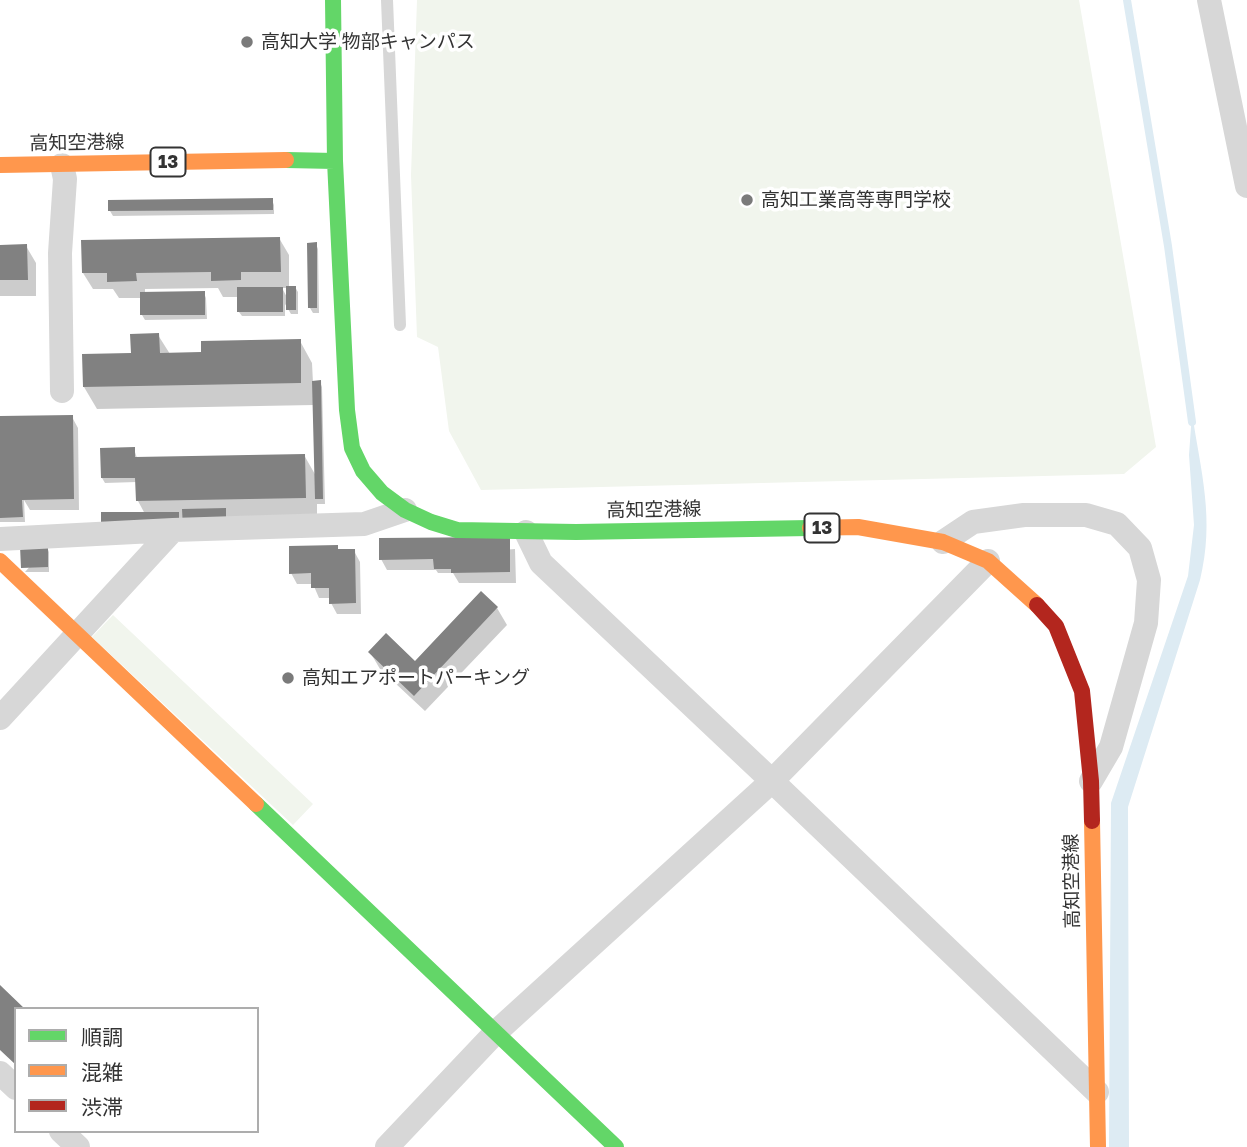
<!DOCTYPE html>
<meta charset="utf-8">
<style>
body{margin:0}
#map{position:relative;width:1247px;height:1147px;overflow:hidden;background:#fff;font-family:"Golos Text","Noto Sans JP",sans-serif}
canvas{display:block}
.legend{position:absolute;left:14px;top:1007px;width:245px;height:126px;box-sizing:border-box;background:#fff;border:2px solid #adadad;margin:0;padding:9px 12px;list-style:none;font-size:21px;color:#333}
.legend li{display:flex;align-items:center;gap:14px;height:35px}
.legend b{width:35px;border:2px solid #adadad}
</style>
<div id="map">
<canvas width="1247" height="1147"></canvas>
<ul class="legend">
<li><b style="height:9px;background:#63d668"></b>順調</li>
<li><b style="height:9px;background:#ff974d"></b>混雑</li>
<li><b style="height:9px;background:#b3261e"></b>渋滞</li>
</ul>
</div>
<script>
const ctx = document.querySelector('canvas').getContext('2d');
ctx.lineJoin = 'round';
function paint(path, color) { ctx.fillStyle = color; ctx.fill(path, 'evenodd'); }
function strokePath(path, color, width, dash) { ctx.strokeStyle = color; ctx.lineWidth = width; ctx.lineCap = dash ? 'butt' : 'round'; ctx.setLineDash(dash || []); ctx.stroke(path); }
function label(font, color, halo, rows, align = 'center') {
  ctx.font = font + ' "Golos Text","Noto Sans JP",sans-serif'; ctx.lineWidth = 7; ctx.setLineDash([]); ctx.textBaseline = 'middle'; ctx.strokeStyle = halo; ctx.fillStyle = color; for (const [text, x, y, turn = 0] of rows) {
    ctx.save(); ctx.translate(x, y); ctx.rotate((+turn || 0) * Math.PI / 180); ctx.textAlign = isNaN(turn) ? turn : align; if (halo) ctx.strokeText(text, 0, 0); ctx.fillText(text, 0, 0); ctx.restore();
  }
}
paint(new Path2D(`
 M417,0H1079L1156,447L1124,474L481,490L449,431L438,347L417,337L411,175Z
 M113,615L313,804L293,825L92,637Z`), '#f1f5ed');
paint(new Path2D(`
 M1192,413C1201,473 1215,519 1200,580L1128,807L1129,1147H1109L1111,803L1188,576L1194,525L1189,455Z`), '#ddebf3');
paint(new Path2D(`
 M272,200L274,205V214L113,216L110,211Z
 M279,238L289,255V287H295L298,292V314H291L285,304V316H242L239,312V297H223L218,288L145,289V294L204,293L206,298L207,319L145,320L142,315V298H119L113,289H93L83,273ZM282,288H288V299Z
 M316,244L318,249L319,313H313L310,308Z
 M0,246H26L36,263V296H0Z
 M158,335L170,354H203L300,341L312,363L313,383L320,382L322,387L325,504H317V520L228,533L145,514L138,501L137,482L105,483L102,478L134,449L137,458L304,455L316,476L314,405L97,409L84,387Z
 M0,417H72L78,428L79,510H30L24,500L25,522H0Z
 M47,547L49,552V572H25Z
 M337,547L339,551H354L360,562L361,614H337L331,603V598H319L313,584H297L291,573Z
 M515,549L516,583H459L453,573H438L436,570H387L381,559Z
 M497,608L507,625L425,711L380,669L370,652L416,663Z`), '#0003');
strokePath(new Path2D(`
 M1127,0L1168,246L1192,422`), '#ddebf3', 8);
paint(new Path2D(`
 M273,198V210L108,211V200Z
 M280,237L281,272H241V280L211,281V272L136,273L137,281L107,282V273H82L81,240Z
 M317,242V308H308L307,243Z
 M27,244L28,280H0V245Z
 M286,286H296V310H286Z
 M237,287H283V312H237Z
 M205,291V315H140V292Z
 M159,333L160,353L201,352V341L301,339V383L83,387L82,354L131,353L130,334Z
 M321,380L323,499H315L312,381Z
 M73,415L74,499L22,500L23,517L0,518V416Z
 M135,447V457L305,454L306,498L136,501L135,478H101L100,448Z
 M226,508V529H183L182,509Z
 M101,512H179V525H101Z
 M510,537V572L451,573V569H434L433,559L379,560V538Z
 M48,545V567L21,568L20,546Z
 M338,545V549H355L356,603L329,604V588H311V573L289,574V546Z
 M481,591L498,607L414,696L368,652L386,633L415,661Z
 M0,985L25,1009H16V1065L0,1050Z`), '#818181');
strokePath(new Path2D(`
 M387,0L400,325`), '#d7d7d7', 12);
strokePath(new Path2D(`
 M1209,0L1247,186
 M62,391L60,253L65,179L62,165
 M526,532L541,563L772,781L1097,1092
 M0,539L173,530L364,524L405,510
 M943,542L973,522L1024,515H1086L1117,524L1140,548L1149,580L1146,623L1111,747L1091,781
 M0,718L173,530
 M0,1073L16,1088
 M61,1131L78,1147
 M387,1147L495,1033L772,781L988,561`), '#d7d7d7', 24);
strokePath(new Path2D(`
 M333,0L335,161
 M286,160L335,161L347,410L352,448L363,471L382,493L405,510L431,522L457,530L576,532L810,528
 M256,804L616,1147`), '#63d668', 16);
strokePath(new Path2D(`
 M0,165L286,160
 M810,528L858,527L943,542L988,561L1037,605
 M0,561L256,804
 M1092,821L1098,1147`), '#ff974d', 16);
strokePath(new Path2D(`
 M1037,605L1056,626L1082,691L1091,781L1092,821`), '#b3261e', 16);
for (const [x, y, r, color] of [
 [247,42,7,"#7a7a7a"],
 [747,200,7,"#7a7a7a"],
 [288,678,7,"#7a7a7a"]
]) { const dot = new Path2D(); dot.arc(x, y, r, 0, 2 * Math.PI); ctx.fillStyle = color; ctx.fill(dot); strokePath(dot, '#fff', 2.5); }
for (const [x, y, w] of [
 [168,162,35],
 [822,528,35]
]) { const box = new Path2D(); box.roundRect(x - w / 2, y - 14.5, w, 29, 5); ctx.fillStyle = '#fff'; ctx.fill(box); strokePath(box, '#333', 2); }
label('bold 18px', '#333', null, [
 ["13",168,162],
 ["13",822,528]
]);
label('19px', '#333', '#fff', [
 ["高知大学 物部キャンパス",261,42],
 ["高知工業高等専門学校",761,200],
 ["高知エアポートパーキング",302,678]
], 'left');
label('19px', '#333', '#fff', [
 ["高知空港線",77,143,-1],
 ["高知空港線",654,510,-1],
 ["高知空港線",1072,881,-91]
]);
</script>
